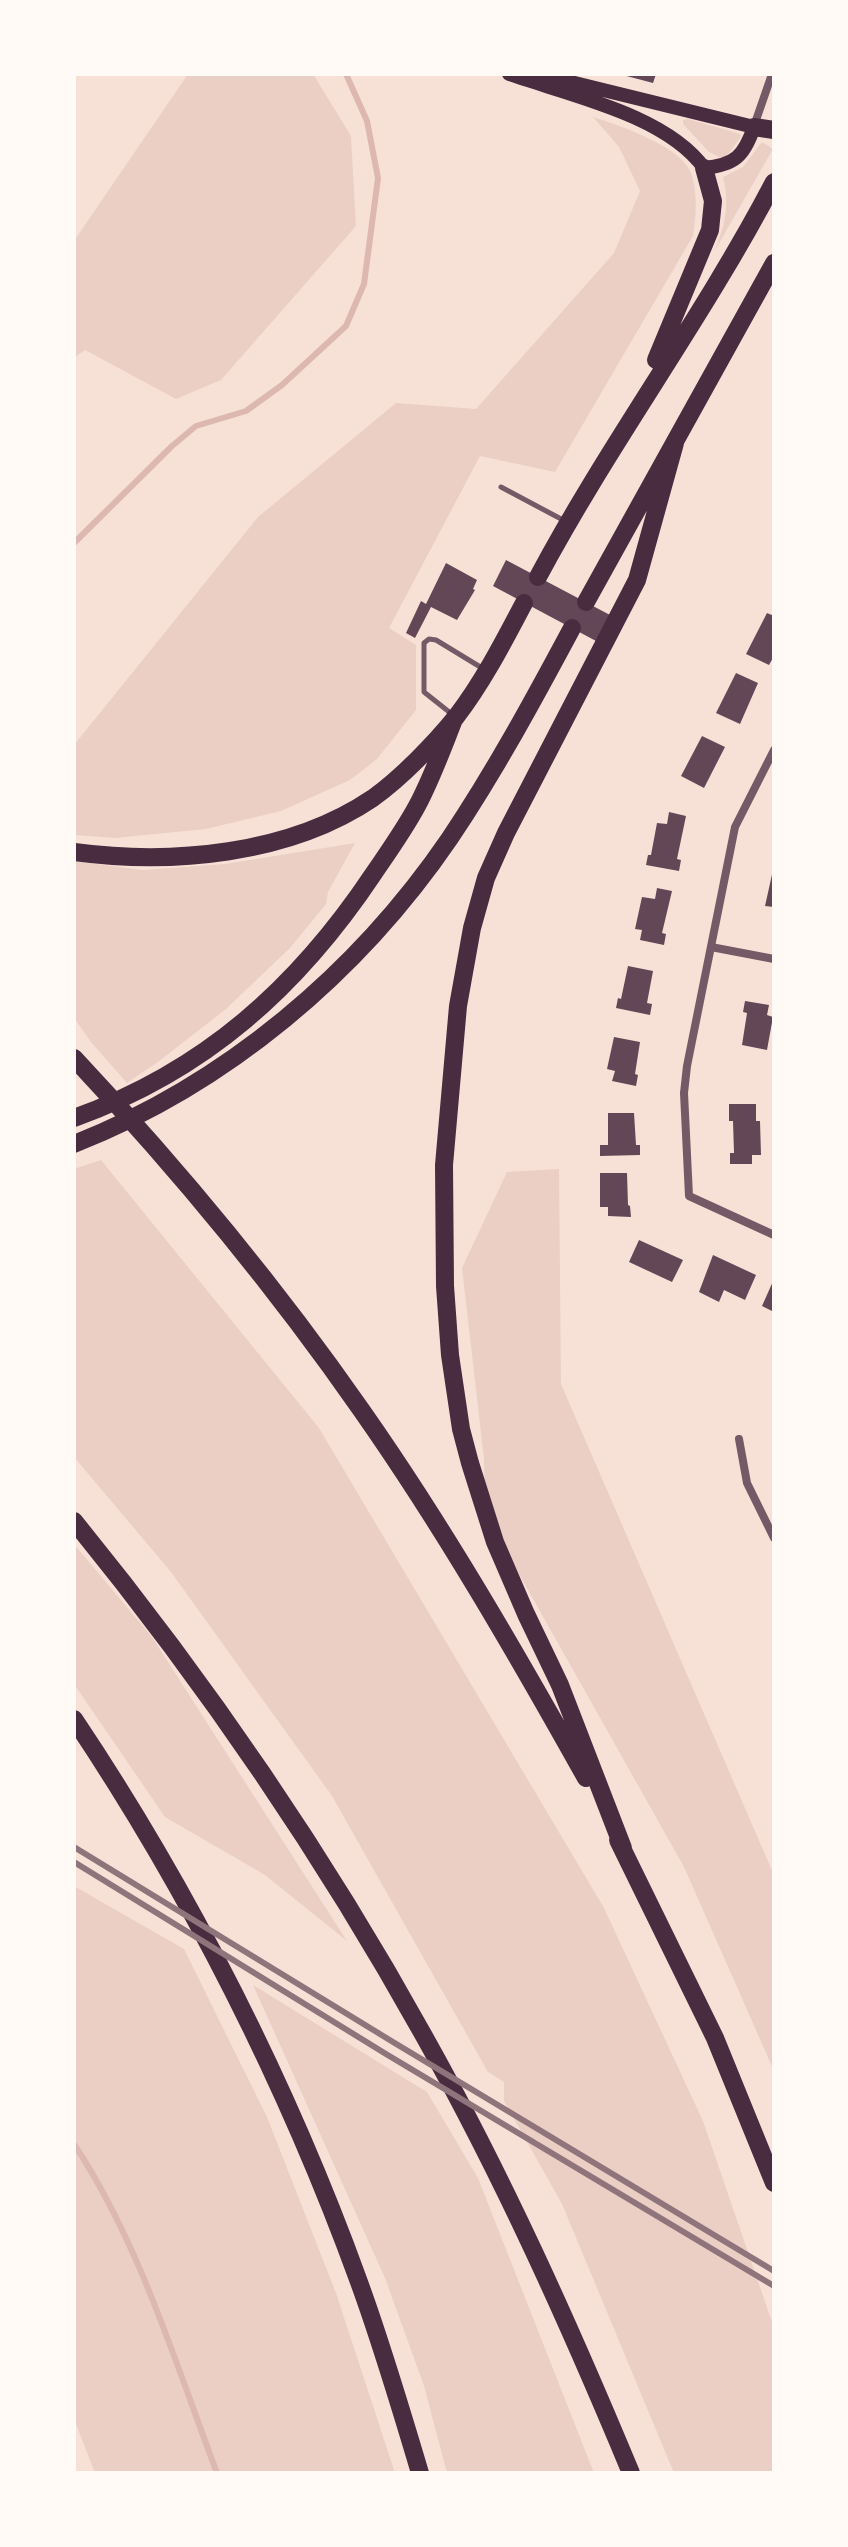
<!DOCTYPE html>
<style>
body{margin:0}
#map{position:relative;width:848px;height:2547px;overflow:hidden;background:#f7e1d7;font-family:"Exo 2",sans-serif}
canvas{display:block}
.frame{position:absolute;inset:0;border:76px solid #fffaf5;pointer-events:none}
</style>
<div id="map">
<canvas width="848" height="2547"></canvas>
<div class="frame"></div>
</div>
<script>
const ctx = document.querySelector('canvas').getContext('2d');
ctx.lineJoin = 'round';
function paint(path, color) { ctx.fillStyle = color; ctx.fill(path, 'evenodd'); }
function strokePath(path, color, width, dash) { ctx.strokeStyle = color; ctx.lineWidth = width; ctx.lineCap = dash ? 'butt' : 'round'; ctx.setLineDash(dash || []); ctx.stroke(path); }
paint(new Path2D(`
 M188,74H313L351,136L356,226L221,380L176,399L85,350L74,358V241Z
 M593,117C618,125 681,146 691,173C698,193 696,215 693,236L555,472L480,456L389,628L416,645V710L377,759L350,780L281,811L206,829L115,838L74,835V745L258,517L396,403L476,409L614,253L640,191L619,147Z
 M688,119L737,133L741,135L740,138L726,157L721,158L709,152L683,124V120Z
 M762,142L773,149L714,252C725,227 730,204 723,177L743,167Z
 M355,843L328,892L326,904L290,948L226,1009L158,1062L127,1083L91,1042L74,1018V861L142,870L225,864Z
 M101,1160L319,1428L604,1908L703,2121L774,2328V2473H674L562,2204L504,2101V2082L488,2072L332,1796L171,1572L74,1457V1169Z
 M559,1169L561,1384L774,1875V2071L684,1867L510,1558L485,1519L484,1459L462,1268L507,1172Z
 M74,1544L152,1637L347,1941L265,1875L165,1817L74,1684Z
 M74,1886L184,1949L267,2117L336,2293L395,2473H95L74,2419Z
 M253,1985L427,2092L478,2178L594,2473H447L424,2386L385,2278Z`), '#ebcfc5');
strokePath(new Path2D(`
 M74,543L172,446L196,426L246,411L282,385L346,326L364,284L378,178L367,121L346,74
 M74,2144C140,2244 175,2362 217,2473`), '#dcb8b0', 6);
paint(new Path2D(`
 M619,74H656L653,83Z
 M506,560L610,615L596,641L493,586Z
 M446,563L477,580L473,589L475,590L457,620L431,607L415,638L406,633L421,601L426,604Z
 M767,613L774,616V656L769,665L746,654Z
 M736,673L758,683L740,724L716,713Z
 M702,736L725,747L704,788L681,776Z
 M669,812L686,816L677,859L681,860L679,871L646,865L648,855H651L657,823L667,824Z
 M773,870H774V907L765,906Z
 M657,888L672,891L662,933L666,934L664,945L640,940L642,930L635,929L642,897L655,899Z
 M628,966L653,971L647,1003L652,1004L650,1015L616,1008L618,998L621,999Z
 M745,1001L769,1005L767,1015L773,1017L767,1050L742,1045L747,1013L743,1012Z
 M614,1037L640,1042L635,1074L638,1075L636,1086L612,1081L615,1071L607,1069Z
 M729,1104H756V1121H760L761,1155H752V1164H730V1153H734L733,1121H729Z
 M608,1113H634L636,1145H640V1155L600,1156V1145H608Z
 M600,1173H627L628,1205L630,1206L631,1217L608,1216V1207H600Z
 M639,1240L683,1260L672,1282L629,1262Z
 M713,1255L756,1275L745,1300L724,1290L719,1302L699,1292Z
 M774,1279V1312L762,1306Z`), '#644757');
strokePath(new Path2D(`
 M501,487L563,520
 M453,715L424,692V643L429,639L436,640L482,668`), '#755966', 5);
strokePath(new Path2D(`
 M754,126L772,74
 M774,750L735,827L687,1066L684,1093L689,1196L774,1235
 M711,947L774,959
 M739,1439L747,1483L774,1538`), '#755966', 8);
strokePath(new Path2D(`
 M509,74C569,95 666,115 704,168C735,165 744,156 754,127L538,74`), '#4a2c40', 14);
strokePath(new Path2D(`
 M754,127L774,130
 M656,360L710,230L713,201L704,168
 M538,577C610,442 703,318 774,182
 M586,602L774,263
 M74,852C172,865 289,855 373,798C401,778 434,744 456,717C483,682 504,641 524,603
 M74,1058C178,1169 275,1286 362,1411C444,1528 516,1653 586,1778
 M74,1118C205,1071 298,987 374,873C389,851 404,830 417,806C432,778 443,747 455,717
 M74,1144C226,1084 358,973 450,838C495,771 534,699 572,628
 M74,1521C205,1682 323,1854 424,2036C503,2177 569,2324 631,2473
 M74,1719C190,1892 288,2086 359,2282C382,2345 401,2409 420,2473
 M618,1840L715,2038L774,2183
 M623,1848L560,1685L526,1614L495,1542L470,1463L461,1429L450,1355L445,1286L444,1165L458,1006L472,928L486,878L506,833L637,580L675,443`), '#4a2c40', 18);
strokePath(new Path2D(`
 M74,1847L393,2042L774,2271
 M74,1862L386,2054L774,2286`), '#8f747c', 6);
</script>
